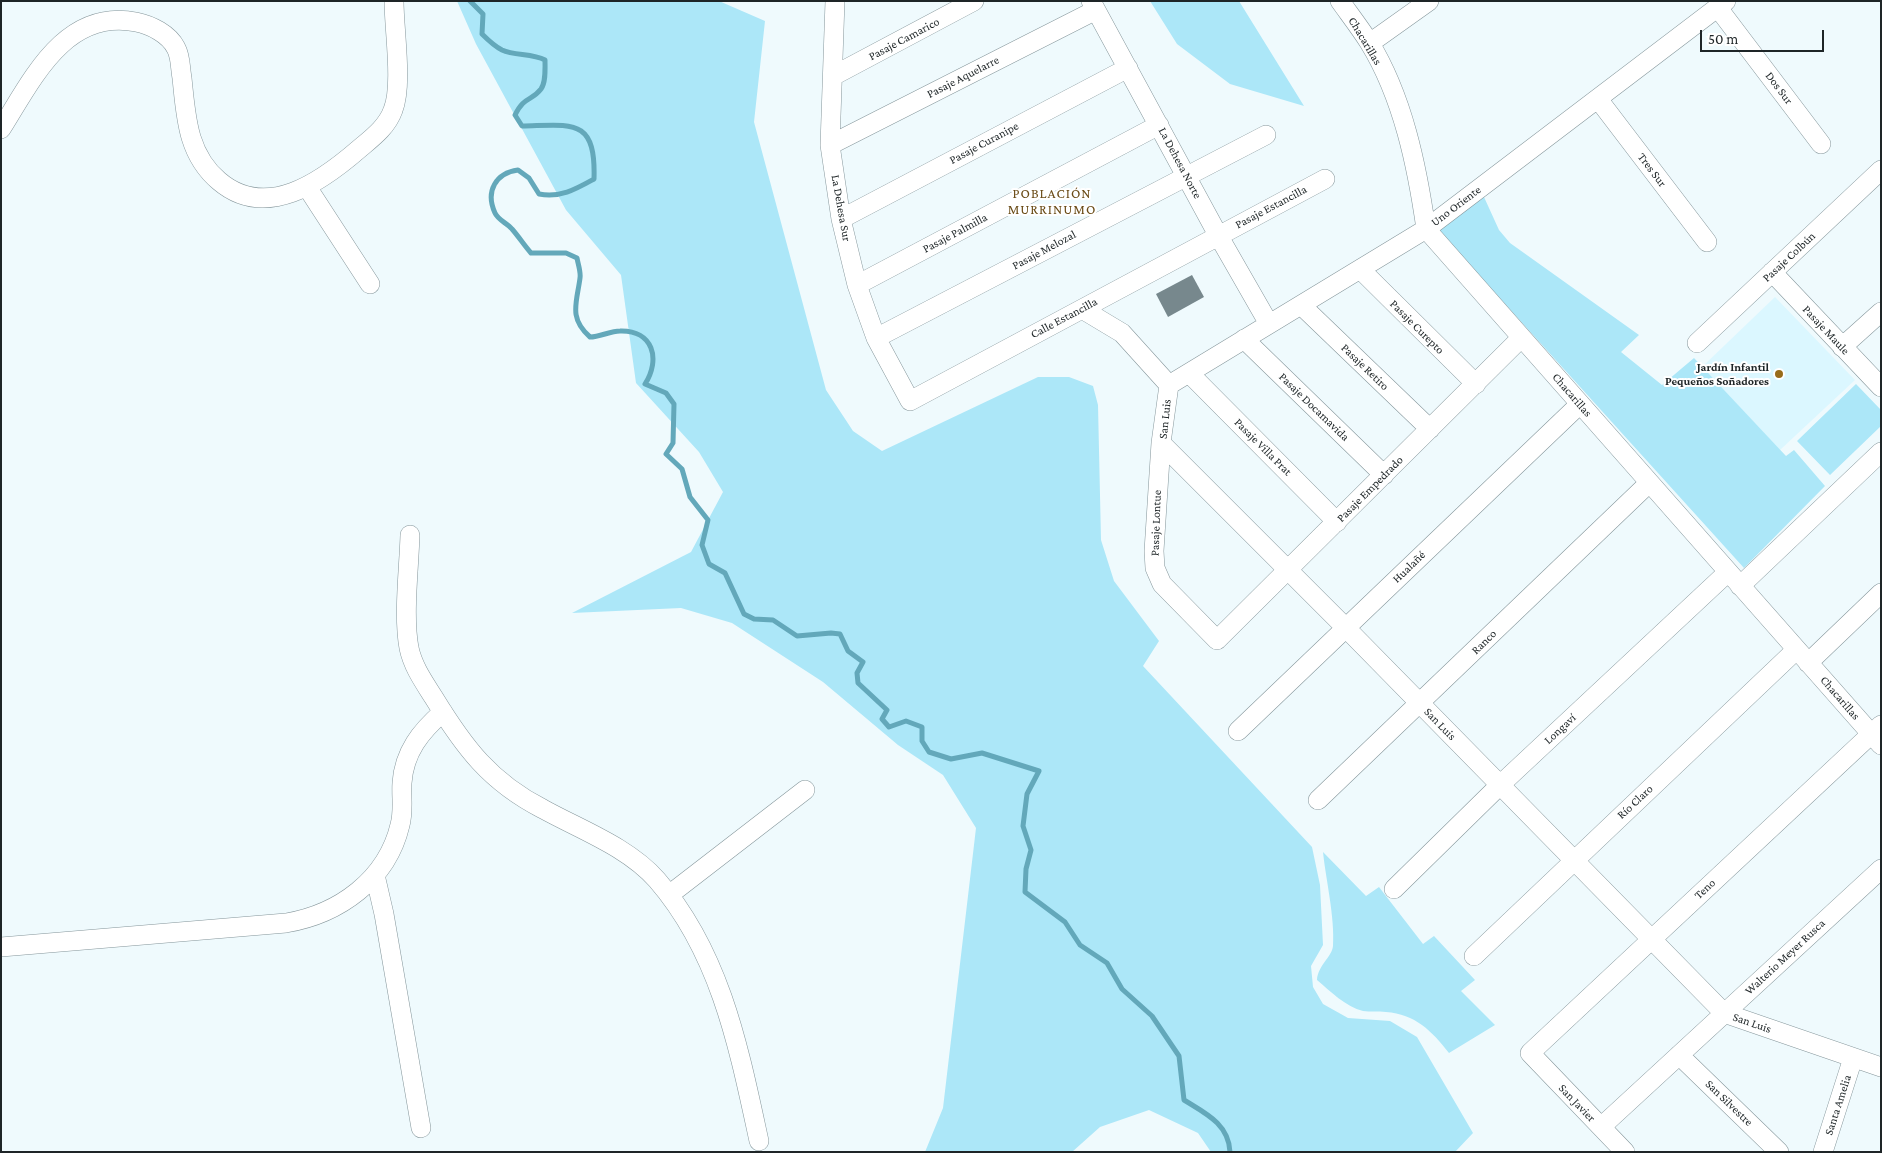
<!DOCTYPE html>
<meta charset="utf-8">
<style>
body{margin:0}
#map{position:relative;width:1882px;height:1153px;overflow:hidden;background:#effafd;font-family:"Crimson Pro",serif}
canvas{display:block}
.frame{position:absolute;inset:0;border:2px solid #1e2527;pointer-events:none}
.scale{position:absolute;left:1700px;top:30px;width:124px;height:22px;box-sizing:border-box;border:2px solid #1e2527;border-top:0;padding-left:6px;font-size:15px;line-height:18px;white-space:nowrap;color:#1e2527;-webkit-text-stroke:4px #fff;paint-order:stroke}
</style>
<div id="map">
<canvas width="1882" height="1153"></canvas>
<div class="frame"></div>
<div class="scale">50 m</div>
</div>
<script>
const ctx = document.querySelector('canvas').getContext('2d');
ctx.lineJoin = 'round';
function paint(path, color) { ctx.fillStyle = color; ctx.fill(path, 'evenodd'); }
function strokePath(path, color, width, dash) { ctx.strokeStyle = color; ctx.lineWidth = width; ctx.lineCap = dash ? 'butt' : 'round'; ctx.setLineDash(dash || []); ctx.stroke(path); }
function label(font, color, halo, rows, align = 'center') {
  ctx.font = font + ' "Crimson Pro",serif'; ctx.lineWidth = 4; ctx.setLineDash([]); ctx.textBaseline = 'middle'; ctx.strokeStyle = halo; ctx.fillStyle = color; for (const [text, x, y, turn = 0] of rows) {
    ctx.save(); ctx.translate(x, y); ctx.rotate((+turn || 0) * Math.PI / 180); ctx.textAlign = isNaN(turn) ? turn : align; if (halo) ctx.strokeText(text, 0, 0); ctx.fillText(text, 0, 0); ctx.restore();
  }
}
paint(new Path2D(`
 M1775,297L1855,380L1780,450L1702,367Z`), '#dbf7ff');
paint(new Path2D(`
 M457,1H719L765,21L754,122L826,390L853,431L882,451L1038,377H1069L1093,386L1098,405L1101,540L1114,581L1159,641L1143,666L1312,847L1320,885L1323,945L1311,966L1313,987L1323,1004L1348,1018L1390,1021L1417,1037L1473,1133L1455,1152H1211L1198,1133L1149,1110L1100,1127L1072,1152H925L943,1108L976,828L943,775L898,745L823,682L732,623L681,608L572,613L691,552L723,492L699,452L636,383L621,275L566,210L476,44Z
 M1150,1H1239L1304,106L1230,84L1177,44Z
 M1484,197L1499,230L1510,243L1639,335L1621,352L1662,385L1694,358L1786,456L1794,450L1825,486L1744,568L1438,230Z
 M1856,384L1881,410V426L1830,475L1797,441Z
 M1323,852L1366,896L1379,887L1423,944L1434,936L1475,980L1461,991L1495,1025L1449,1053C1432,1031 1415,1014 1386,1012C1378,1011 1370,1012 1363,1011C1346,1007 1330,991 1317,980C1318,965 1332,957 1333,946C1335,917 1326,881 1323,852Z`), '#ace7f8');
strokePath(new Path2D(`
 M470,1L483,14L482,34C488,40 494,46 502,50C515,56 532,53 545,60C545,69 546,82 541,89C532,101 524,96 515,115L522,126C572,125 596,117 594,179C576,189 561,198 539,194L529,178L518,170C496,173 485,191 495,213C498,220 507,223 512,229C519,237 524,245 531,253H566L577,258C578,264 581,272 580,278C577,302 568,318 590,337C600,337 610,331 620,331C653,330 661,359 645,384L666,393L674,404L673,443L666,454L682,469L690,497L708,520L702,545L709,564L725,573L744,614L754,619L773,620L797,636L831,633L840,634L848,651L863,662L857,673L858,683L887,710L882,719L889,727L906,721L922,727V741L929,752L951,759L982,753L1039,771L1027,794L1023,826L1031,850L1026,869L1025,892L1065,922L1080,945L1107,963L1122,989L1152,1016L1179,1056L1184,1100C1205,1113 1229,1124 1230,1152`), '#63a8ba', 5);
paint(new Path2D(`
 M1192,275L1204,297L1168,317L1156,294Z`), '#77888d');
const minor = new Path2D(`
 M835,1L830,145L841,219L857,285L876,338L910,401L1325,179
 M1091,1L1218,235L1269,324
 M1340,1C1350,15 1360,28 1369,42C1403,97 1417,166 1426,229L1881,745
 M1718,8L1821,144
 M1370,43L1429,1
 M833,76L974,1
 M1598,99L1707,242
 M1,129C32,80 65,8 136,22C151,25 169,34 176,48C181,57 180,68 182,78C186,116 187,154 219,181C266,221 321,182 359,149C372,138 387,127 393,110C403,85 394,30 394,1
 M830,145L1096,10
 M307,187L370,284
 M841,219L1128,68
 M1360,269L1476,384
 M1772,272L1881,387
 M857,285L1159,125
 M1301,305L1430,429
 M1082,309L1122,333L1169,385L1161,443L1346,628L1724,1013L1881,1067
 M876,338L1266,135
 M1244,339L1384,475
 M1697,343L1881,170
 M1842,347L1881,312
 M1189,373L1337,522
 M1169,385L1426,229L1726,1
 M1161,443L1154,551L1155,568L1162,584L1217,640L1521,338
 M410,535C409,569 403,615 409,648C413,667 424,682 434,698C464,747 490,782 543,809C581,830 628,847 657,880C721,954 739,1049 759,1141
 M1740,586L1881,452
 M1808,663L1881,593
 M1238,731L1580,404
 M1318,800L1649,483
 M375,875L384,914L421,1128
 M1394,889L1500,785L1728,572
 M669,895L805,790
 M1,947L286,923C339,914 387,880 400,825C404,810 401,797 402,783C404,752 421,731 443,712
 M1474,956L1796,650
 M1679,1055L1779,1152
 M1601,1127L1881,869
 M1625,1152L1530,1053L1881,725
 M1823,1152L1853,1058`);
strokePath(minor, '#85969b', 20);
strokePath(minor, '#fff', 19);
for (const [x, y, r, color] of [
 [1779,374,5,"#986c1a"]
]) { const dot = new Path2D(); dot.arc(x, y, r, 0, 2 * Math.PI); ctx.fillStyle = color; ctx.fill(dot); strokePath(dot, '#fff', 2); }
label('12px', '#1e2527', '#fff', [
 ["Pasaje Camarico",904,39,-28],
 ["Chacarillas",1365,41,59],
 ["Pasaje Aquelarre",963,77,-27],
 ["Dos Sur",1779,88,53],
 ["Pasaje Curanipe",984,143,-28],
 ["La Dehesa Norte",1180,163,62],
 ["Tres Sur",1652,170,53],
 ["Uno Oriente",1456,206,-37],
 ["Pasaje Estancilla",1271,207,-28],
 ["La Dehesa Sur",841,208,80],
 ["Pasaje Palmilla",955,233,-28],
 ["Pasaje Melozal",1044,250,-28],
 ["Pasaje Colbún",1789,257,-43],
 ["Calle Estancilla",1064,318,-28],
 ["Pasaje Curepto",1417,327,45],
 ["Pasaje Maule",1826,330,47],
 ["Pasaje Retiro",1365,367,44],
 ["Chacarillas",1572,395,49],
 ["Pasaje Docamavida",1314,407,44],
 ["San Luis",1165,419,-84],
 ["Pasaje Villa Prat",1263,447,45],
 ["Pasaje Empedrado",1370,489,-45],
 ["Pasaje Lontue",1156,523,-88],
 ["Hualañé",1409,567,-44],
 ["Ranco",1484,642,-44],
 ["Chacarillas",1840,698,49],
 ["San Luis",1440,724,46],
 ["Longaví",1560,729,-43],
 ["Río Claro",1635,802,-43],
 ["Teno",1705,889,-43],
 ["Walterio Meyer Rusca",1785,957,-43],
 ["San Luis",1752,1023,19],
 ["San Javier",1577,1103,46],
 ["San Silvestre",1729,1103,44],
 ["Santa Amelia",1838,1105,-72]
]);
label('bold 12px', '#1e2527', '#fff', [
 ["Jardín Infantil",1769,367],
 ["Pequeños Soñadores",1769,381]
], 'right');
ctx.letterSpacing = '1px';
label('14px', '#6a4b16', '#fff', [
 ["POBLACIÓN",1052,194],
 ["MURRINUMO",1052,210]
]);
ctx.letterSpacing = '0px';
</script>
